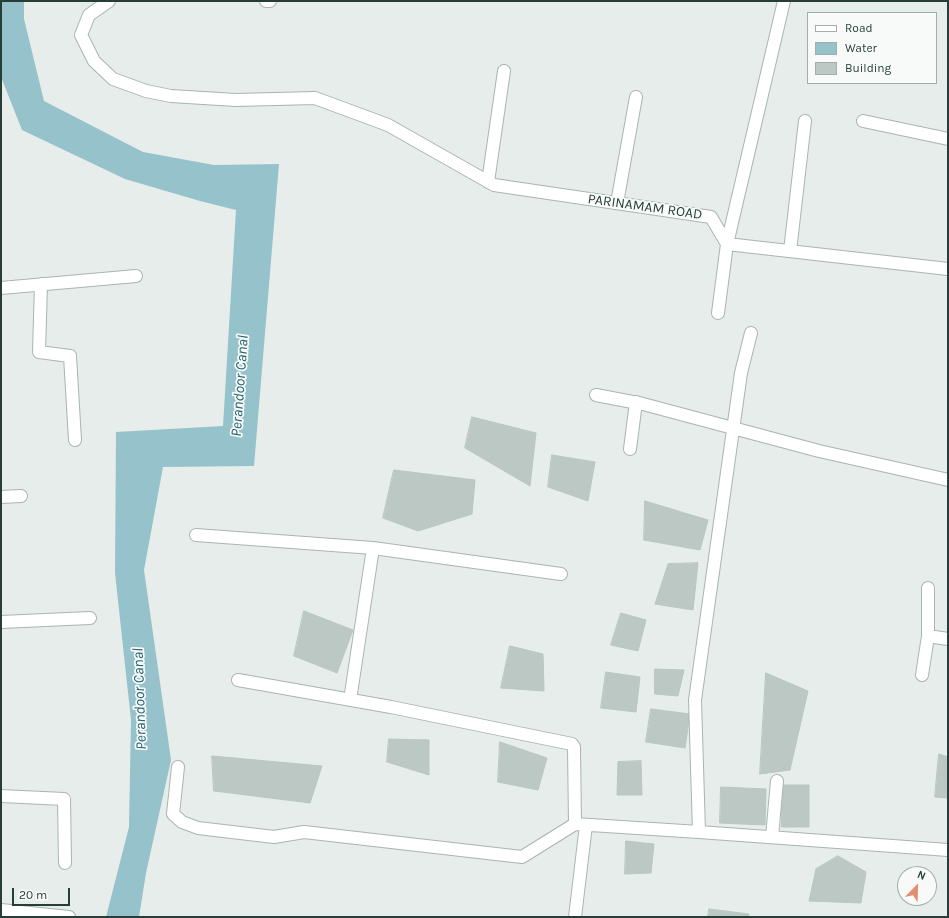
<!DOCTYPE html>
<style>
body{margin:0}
#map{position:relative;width:949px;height:918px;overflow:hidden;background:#e6edea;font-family:Karla,sans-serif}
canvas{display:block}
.frame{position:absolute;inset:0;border:2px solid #273e38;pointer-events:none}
.legend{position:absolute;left:807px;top:12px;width:130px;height:72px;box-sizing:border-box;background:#f7faf9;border:1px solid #a4afac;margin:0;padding:5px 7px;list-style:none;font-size:12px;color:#273e38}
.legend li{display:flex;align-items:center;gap:8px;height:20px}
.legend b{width:20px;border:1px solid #a4afac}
.north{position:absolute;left:897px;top:866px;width:40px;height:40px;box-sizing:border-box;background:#f7faf9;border:1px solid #a4afac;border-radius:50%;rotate:23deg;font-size:11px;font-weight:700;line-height:16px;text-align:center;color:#273e38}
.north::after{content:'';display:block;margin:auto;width:14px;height:18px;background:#e28e70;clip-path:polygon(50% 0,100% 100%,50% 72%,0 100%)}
.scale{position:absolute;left:12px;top:888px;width:58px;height:18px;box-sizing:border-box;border:2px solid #273e38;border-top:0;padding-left:5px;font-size:12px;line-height:14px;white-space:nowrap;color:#273e38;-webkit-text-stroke:3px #f7faf9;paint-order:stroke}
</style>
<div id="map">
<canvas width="949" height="918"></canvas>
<div class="frame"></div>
<ul class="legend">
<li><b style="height:5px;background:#fff"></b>Road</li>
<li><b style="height:11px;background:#96c2cb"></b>Water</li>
<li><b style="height:11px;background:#bcc8c3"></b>Building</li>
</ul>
<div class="north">N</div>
<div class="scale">20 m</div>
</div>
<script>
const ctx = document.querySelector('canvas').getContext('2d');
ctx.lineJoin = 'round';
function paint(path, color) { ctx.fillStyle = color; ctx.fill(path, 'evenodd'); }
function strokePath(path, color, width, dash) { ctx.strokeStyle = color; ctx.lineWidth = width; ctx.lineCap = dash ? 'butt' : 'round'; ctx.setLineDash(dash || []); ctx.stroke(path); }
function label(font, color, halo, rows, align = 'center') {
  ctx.font = font + ' Karla,sans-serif'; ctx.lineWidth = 3.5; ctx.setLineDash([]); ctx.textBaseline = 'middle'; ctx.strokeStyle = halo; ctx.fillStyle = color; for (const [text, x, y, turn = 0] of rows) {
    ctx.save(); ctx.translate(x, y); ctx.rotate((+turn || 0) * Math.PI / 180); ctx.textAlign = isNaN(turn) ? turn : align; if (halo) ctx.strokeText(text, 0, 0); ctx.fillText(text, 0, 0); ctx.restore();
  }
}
paint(new Path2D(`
 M1,1H24V19L44,101L143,152L214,165L279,164L254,466L163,467L144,570L171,760L146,873L139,917H106L129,827L131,720L115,573L116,432L223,426L236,210L200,201L125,179L22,130L1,77Z`), '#96c2cb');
const building = new Path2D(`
 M472,417L536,433L530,486L465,448Z
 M552,455L595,462L588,501L548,487Z
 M394,470L475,480L472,514L418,531L383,518Z
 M645,501L708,520L700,550L644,540Z
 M698,563L693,610L655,604L668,564Z
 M304,611L353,630L337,673L294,656Z
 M621,613L646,620L638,651L611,645Z
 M510,646L543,654L544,691L501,688Z
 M655,669L684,670L678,696L655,694Z
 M606,672L640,677L636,712L601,708Z
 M766,673L808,691L790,770L760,774Z
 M651,709L690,714L685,748L646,742Z
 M389,739L429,740V775L387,762Z
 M500,742L547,758L538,790L498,782Z
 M939,754L948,757V798L935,797Z
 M212,756L322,766L310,803L214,791Z
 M641,761L642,795H617L618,762Z
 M782,785H809V827H782Z
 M721,787L766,789L765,825L720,823Z
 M626,841L654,844L651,873L625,874Z
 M838,856L866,872L861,903L809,901L816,869Z
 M709,909L749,914L748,917H708Z`);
paint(building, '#bcc8c3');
strokePath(building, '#b9c6c1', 1);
const minor = new Path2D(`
 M109,1L89,15L81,35L94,61L113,79L146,91L171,96L236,100L315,98L388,125L494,185L711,217L727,244L948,269
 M266,1H270
 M863,121L948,139
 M488,182L504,71
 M617,203L636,97
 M790,251L805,121
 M41,284L39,352L70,356L75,440
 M1,288L136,276
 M718,313L727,244L784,1
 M596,395L643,404L819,451L948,480
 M630,449L636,402
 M1,497L21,496
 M196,535L373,548L561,574
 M1,622L90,618
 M928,636L948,639
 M922,675L928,636V588
 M238,680L391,707L572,744L574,747L575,824
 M350,700L373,548
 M178,767L173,814L182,822L198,828L274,837L304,832L522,857L575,824L699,832L948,850
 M1,796L64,799L65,863
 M699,832L695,700L741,373L751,333
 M772,837L777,781
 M1,910L69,917
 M575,917L586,825`);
strokePath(minor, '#a9b5b1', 14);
strokePath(minor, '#fff', 12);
label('14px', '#273e38', '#f7faf9', [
 ["PARINAMAM ROAD",645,207,8]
]);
label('italic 15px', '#286573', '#f7faf9', [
 ["Perandoor Canal",240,386,-86],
 ["Perandoor Canal",140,699,-92]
]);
</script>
